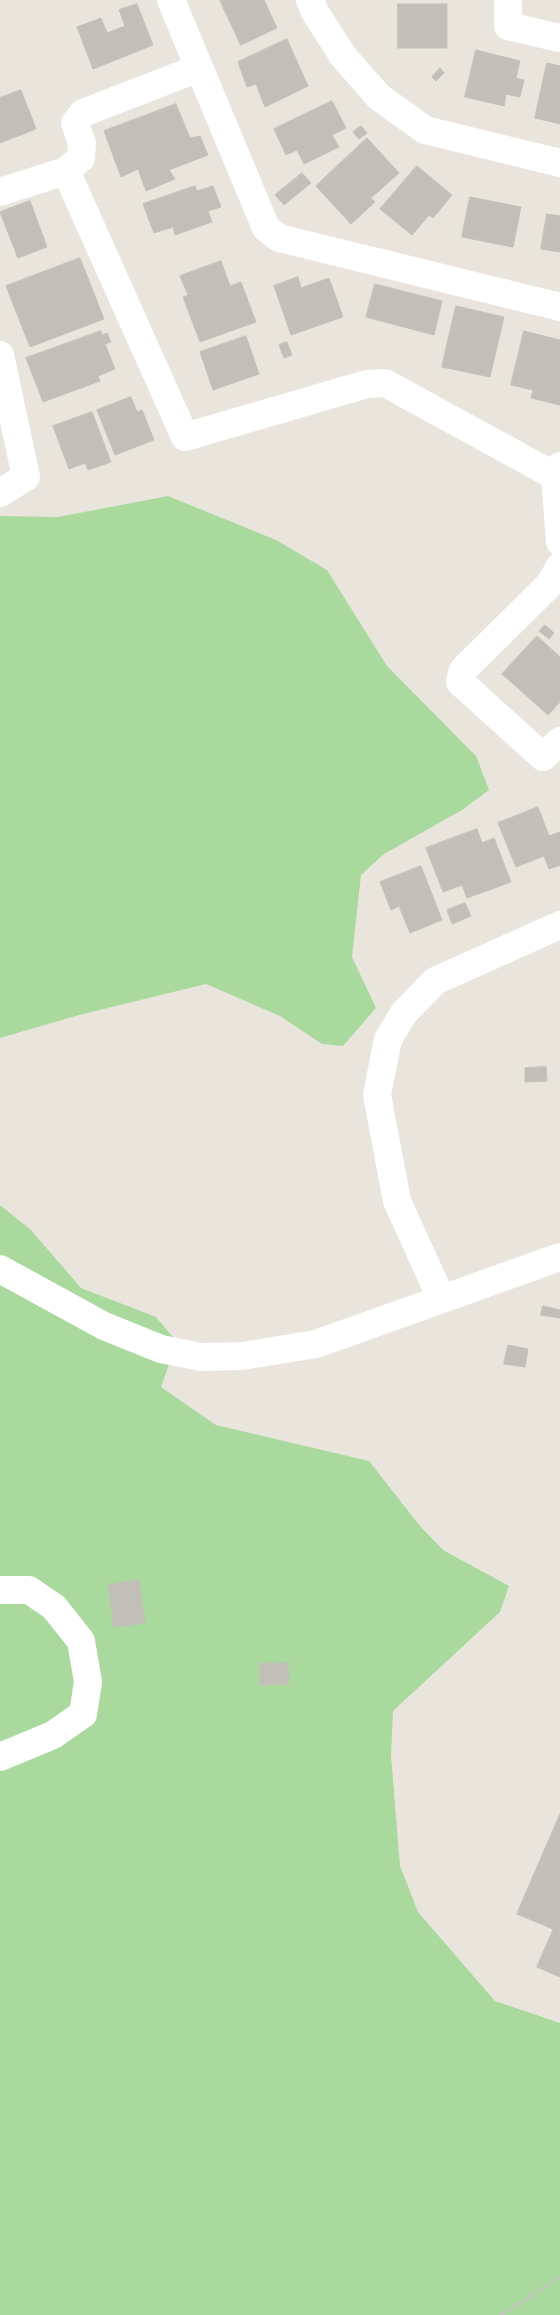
<!DOCTYPE html>
<style>
body{margin:0}
canvas{display:block;background:#e9e5dc}
</style>
<canvas width="560" height="2315"></canvas>
<script>
const ctx = document.querySelector('canvas').getContext('2d');
ctx.lineJoin = 'round';
function paint(path, color) { ctx.fillStyle = color; ctx.fill(path, 'evenodd'); }
function strokePath(path, color, width, dash) { ctx.strokeStyle = color; ctx.lineWidth = width; ctx.lineCap = dash ? 'butt' : 'round'; ctx.setLineDash(dash || []); ctx.stroke(path); }
paint(new Path2D(`
 M168,496L276,540L327,570L387,666L476,756L489,790L462,810L384,854L361,875L352,957L376,1008L343,1046L322,1044L280,1016L206,984L79,1015L0,1038V516L58,517Z
 M0,1205L31,1230L81,1288L156,1317L177,1342L161,1387L216,1425L369,1461L420,1526L443,1550L509,1586L500,1612L393,1711L391,1755L400,1866L418,1912L495,2001L560,2023V2315H0Z`), '#aad99e');
const building = new Path2D(`
 M220,0H264L277,28L241,45Z
 M137,4L153,45L93,69L77,27L101,18L107,33L125,26L119,10Z
 M398,4H447V48H398Z
 M287,39L308,86L265,107L256,84L247,87L238,62Z
 M476,50L520,61L516,78L524,80L520,97L506,94L504,106L465,97Z
 M547,63L560,66V124L535,118Z
 M440,68L444,73L436,81L432,77Z
 M21,90L36,129L0,143V98Z
 M332,101L346,128L332,135L339,147L304,164L297,150L286,155L274,129Z
 M176,104L190,138L200,136L208,155L169,170L175,179L146,191L138,169L121,177L104,131Z
 M361,126L367,133L359,139L353,132Z
 M367,138L399,173L371,198L375,202L351,224L316,186Z
 M417,166L452,195L433,218L429,215L412,235L380,209Z
 M302,173L311,183L284,205L275,195Z
 M195,186L197,191L213,186L221,207L208,211L212,222L175,235L173,227L154,233L143,204Z
 M470,197L521,207L513,247L462,237Z
 M30,201L47,247L18,258L0,212Z
 M547,214L560,216V252L541,249Z
 M80,258L104,319L30,347L6,286Z
 M221,261L230,286L241,282L256,322L200,342L183,297L188,295L180,276Z
 M298,277L301,288L329,278L343,317L291,335L274,286Z
 M375,284L442,301L434,335L366,317Z
 M456,306L504,317L490,377L442,367Z
 M101,331L102,335L107,333L111,342L105,344L115,369L98,376L100,381L43,402L26,358Z
 M524,331L560,340V405L531,398L533,390L511,385Z
 M246,336L259,374L213,390L200,352Z
 M287,342L292,355L284,358L279,345Z
 M131,397L137,412L142,410L154,440L115,455L97,410Z
 M92,412L111,462L88,470L85,463L69,469L53,426Z
 M545,625L554,633L549,639L539,631Z
 M537,636L560,657V702L548,715L502,674Z
 M538,807L549,836L560,832V865L549,869L544,856L516,867L498,823Z
 M477,829L482,843L494,838L511,882L467,898L462,885L443,892L426,848Z
 M421,866L442,920L410,933L399,906L391,910L380,882Z
 M465,903L471,916L452,924L447,910Z
 M546,1067L547,1081L525,1082V1068Z
 M543,1306L560,1310V1318L541,1315Z
 M508,1345L528,1349L525,1367L504,1364Z
 M139,1580L145,1623L114,1627L108,1585Z
 M260,1663H288L289,1684L260,1685Z
 M560,1814V1914L553,1929L517,1914Z
 M560,1914V1977L537,1967Z`);
paint(building, '#c1bfb8');
strokePath(building, '#c4c1b6', 1);
strokePath(new Path2D(`
 M501,2315L560,2277`), '#c3c3c3', 3, [4, 2.5]);
strokePath(new Path2D(`
 M171,0L266,228L279,238L560,307
 M508,0V26L560,38
 M66,171L185,437L367,384L385,383L555,476L560,466
 M0,192L66,171L81,158L82,143L75,123L83,113L199,68
 M0,355L26,477L0,493
 M555,476L560,542
 M560,566L550,584L463,670L460,682L543,757L560,741
 M0,1269L104,1326L161,1349L201,1357L242,1356L316,1344L560,1257
 M0,1590H29L54,1607L81,1641L88,1682L83,1714L53,1735L0,1757`), '#fff', 28);
strokePath(new Path2D(`
 M310,0L315,12L343,56L379,97L425,130L560,163
 M441,1298L397,1201L377,1095L388,1039L404,1013L435,981L560,925`), '#fff', 28);
</script>
